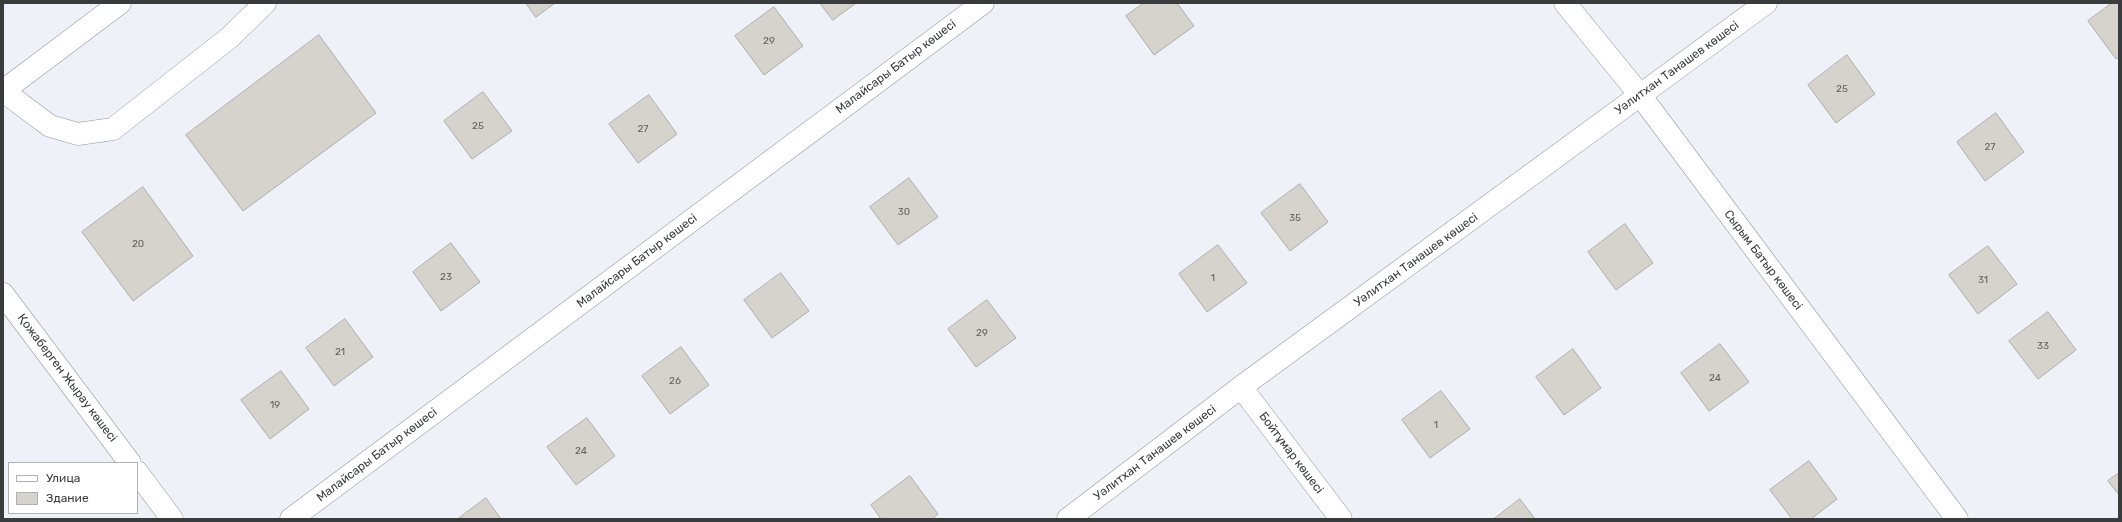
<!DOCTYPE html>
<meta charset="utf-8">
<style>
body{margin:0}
#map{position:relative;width:2122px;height:522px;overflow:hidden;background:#eef1f7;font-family:Rubik,sans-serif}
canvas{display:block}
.frame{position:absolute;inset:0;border:4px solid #393b3d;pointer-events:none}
.legend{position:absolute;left:8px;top:462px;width:130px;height:52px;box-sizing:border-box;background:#fff;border:1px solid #b0b1b1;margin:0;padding:5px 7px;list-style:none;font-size:12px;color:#393b3d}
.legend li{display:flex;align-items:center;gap:8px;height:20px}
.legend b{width:20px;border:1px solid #b0b1b1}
</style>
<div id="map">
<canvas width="2122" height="522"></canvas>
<div class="frame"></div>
<ul class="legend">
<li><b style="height:5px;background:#fff"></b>Улица</li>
<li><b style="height:11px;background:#d6d3cd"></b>Здание</li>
</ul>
</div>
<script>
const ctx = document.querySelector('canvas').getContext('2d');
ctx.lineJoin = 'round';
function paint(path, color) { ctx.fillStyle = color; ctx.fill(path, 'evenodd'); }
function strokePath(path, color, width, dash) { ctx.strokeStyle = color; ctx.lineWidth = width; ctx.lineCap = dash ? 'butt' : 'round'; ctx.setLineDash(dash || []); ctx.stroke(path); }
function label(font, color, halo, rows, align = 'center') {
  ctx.font = font + ' Rubik,sans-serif'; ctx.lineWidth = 4; ctx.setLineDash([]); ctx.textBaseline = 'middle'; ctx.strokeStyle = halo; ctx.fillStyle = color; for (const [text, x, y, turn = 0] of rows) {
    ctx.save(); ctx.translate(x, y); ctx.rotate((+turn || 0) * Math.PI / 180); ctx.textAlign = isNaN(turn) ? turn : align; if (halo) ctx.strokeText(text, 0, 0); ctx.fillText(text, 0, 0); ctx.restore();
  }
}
const building = new Path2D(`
 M526,3H555L536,17Z
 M820,3H856L833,20Z
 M1144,3H1177L1194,26L1154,55L1126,16Z
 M2112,3H2119V57L2116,59L2088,21Z
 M774,7L803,46L764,75L735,36Z
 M319,35L376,113L243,211L186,135Z
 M1847,55L1875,94L1836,123L1808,85Z
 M483,92L512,131L472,159L444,121Z
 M649,95L677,134L638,163L609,124Z
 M1996,113L2024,152L1985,181L1957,142Z
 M909,178L938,217L898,245L870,207Z
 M1300,184L1328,222L1290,251L1261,213Z
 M143,187L193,256L133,301L82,232Z
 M1625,224L1653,263L1616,290L1588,252Z
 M451,243L480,282L441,311L413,272Z
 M1218,245L1247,283L1207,312L1179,274Z
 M1988,246L2017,284L1978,314L1949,275Z
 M781,273L809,311L772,338L744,300Z
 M987,300L1016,338L976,367L948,329Z
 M2048,312L2076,350L2038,379L2009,341Z
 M345,319L373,357L334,386L306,348Z
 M1720,344L1749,382L1709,411L1681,373Z
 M681,347L709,385L670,414L642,376Z
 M1573,349L1601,388L1564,415L1536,377Z
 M281,371L309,409L270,439L241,400Z
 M1441,391L1470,429L1430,458L1402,420Z
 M587,418L615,456L576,485L547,447Z
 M1809,461L1837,499L1811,519H1792L1770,490Z
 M2119,473V495L2108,481Z
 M910,476L938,514L932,519H881L871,505Z
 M486,498L501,519H458Z
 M1520,499L1535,519H1494Z`);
paint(building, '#d6d3cd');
strokePath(building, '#afaca7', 1);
const minor = new Path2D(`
 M120,3L3,91L50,126L78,134L113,129L229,38L265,3
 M1565,3L1640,95L1957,519
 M3,294L130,463
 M1241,387L1341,519
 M137,472L172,519
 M291,519L983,3
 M1068,519L1241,387L1766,3`);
strokePath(minor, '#93969b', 23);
strokePath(minor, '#fff', 22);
label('10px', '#606161', null, [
 ["29",769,41],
 ["25",1842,89],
 ["25",478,126],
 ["27",643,129],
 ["27",1990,147],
 ["30",904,212],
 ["35",1295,218],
 ["20",138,244],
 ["23",446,277],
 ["1",1213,278],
 ["31",1983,280],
 ["29",982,333],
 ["33",2043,346],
 ["21",340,352],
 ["24",1715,378],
 ["26",675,381],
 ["19",275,405],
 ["1",1436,425],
 ["24",581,451]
]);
label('12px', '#393b3d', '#fff', [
 ["Малайсары Батыр көшесі",896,67,-37],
 ["Уәлитхан Танашев көшесі",1677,68,-36],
 ["Уәлитхан Танашев көшесі",1416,260,-36],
 ["Сырым Батыр көшесі",1763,260,53],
 ["Малайсары Батыр көшесі",637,261,-37],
 ["Қожаберген Жырау көшесі",67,378,53],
 ["Уәлитхан Танашев көшесі",1155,453,-37],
 ["Бойтұмар көшесі",1291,453,53],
 ["Малайсары Батыр көшесі",377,455,-37]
]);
</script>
